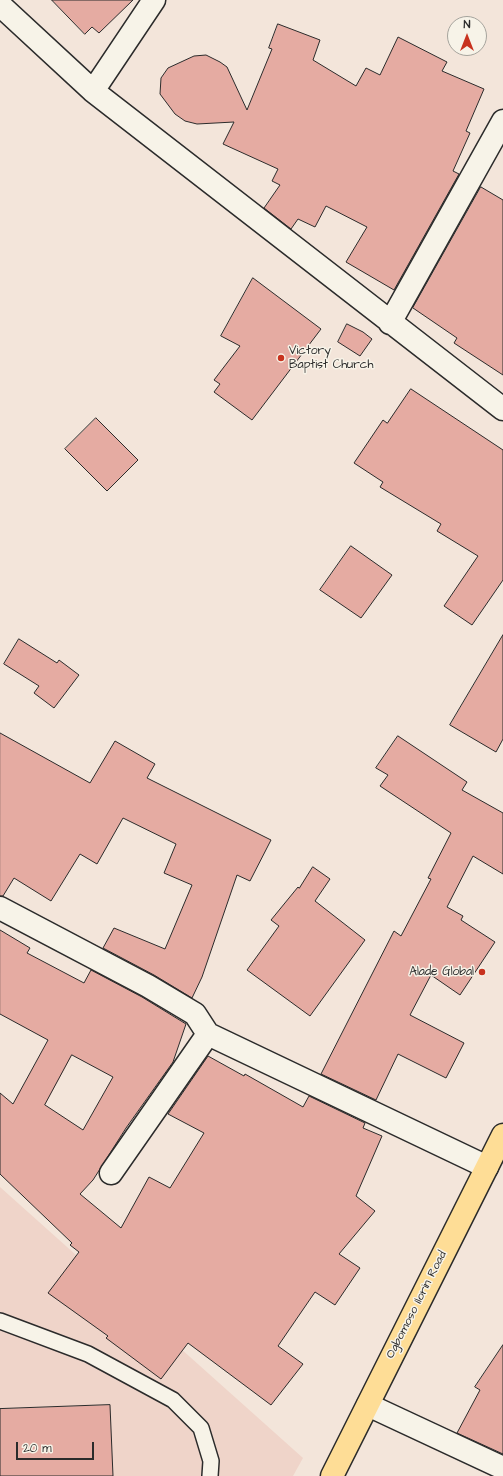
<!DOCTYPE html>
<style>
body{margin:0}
#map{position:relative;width:503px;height:1476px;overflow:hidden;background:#f3e5da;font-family:"Architects Daughter",sans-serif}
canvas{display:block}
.north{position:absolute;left:447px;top:16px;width:40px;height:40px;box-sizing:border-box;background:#f7f3e8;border:1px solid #a5a39c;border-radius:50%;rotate:0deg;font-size:11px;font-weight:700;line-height:16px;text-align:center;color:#2b2b2b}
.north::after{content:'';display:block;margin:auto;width:14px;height:18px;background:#c8321e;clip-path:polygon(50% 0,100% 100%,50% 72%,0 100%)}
.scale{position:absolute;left:16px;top:1442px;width:78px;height:18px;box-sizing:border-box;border:2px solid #2b2b2b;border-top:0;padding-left:5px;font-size:12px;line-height:14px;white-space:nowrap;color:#2b2b2b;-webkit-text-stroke:3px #f7f3e8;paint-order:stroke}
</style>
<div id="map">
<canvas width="503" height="1476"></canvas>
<div class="north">N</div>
<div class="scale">20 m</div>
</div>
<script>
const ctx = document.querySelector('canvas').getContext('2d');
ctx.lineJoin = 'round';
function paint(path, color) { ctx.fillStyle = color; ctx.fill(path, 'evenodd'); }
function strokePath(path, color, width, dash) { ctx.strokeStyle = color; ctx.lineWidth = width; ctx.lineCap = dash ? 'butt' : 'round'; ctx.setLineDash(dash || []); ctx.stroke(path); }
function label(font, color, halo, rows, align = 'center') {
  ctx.font = font + ' "Architects Daughter",sans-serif'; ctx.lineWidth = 3; ctx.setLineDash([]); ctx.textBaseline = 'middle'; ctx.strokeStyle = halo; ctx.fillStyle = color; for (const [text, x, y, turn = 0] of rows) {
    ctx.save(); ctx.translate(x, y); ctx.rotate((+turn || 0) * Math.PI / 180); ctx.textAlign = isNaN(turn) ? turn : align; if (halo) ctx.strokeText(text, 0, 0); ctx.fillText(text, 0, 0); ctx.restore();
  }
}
paint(new Path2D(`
 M0,1187L303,1458L293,1476H0Z`), '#efd4c9');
const building = new Path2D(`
 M52,0H133L99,33L92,27L85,34Z
 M278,24L320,40L313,60L356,86L366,68L380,75L398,37L447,62L442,71L484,89L466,131L470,133L453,171L459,174L394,290L346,262L367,227L326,206L315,227L298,219L291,229L264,208L280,185L272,181L278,169L223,144L234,122L197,124L185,121L175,114L160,94L161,78L168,68L194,56L206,55L220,62L227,67L247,110L272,49L269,48Z
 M481,187L503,200V375L454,343L457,338L413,308Z
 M253,278L321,329L252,420L214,392L220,384L214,380L240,346L221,336Z
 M347,324L363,332L372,339L360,356L338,342Z
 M411,389L503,450V580L472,625L444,606L478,556L437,531L441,524L380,487L383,482L354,463L383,420L387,423Z
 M96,418L138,460L107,491L65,449Z
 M351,546L392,575L361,618L320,590Z
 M503,635V739L496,752L450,725Z
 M19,639L57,663L59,660L79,675L54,708L34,693L39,686L4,664Z
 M0,733L90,783L115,741L155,764L147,778L271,840L250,881L237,875L202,977L192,998L154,975L103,948L114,928L165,949L192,885L164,873L176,844L123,818L97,864L80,854L51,901L14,878L3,896H0Z
 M398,736L467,782L462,790L503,813V874L473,856L447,907L463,916L461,920L495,942L460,995L431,975L410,1015L464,1043L446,1078L398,1054L376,1100L321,1074L394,931L401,936L431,879L428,878L451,833L380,786L388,775L376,768Z
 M313,867L330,879L315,901L365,940L310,1016L247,970L279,926L271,920L298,887L299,888Z
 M0,930L30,948L27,953L84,983L91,970L142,997L186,1024L173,1062L126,1128L93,1180L80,1194L121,1228L149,1177L170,1188L204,1133L168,1114L208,1056L244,1076L245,1074L303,1107L309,1096L365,1123L363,1128L382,1136L356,1196L375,1211L339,1254L360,1268L335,1305L315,1292L278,1346L303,1364L271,1405L188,1343L161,1379L106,1338L108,1336L48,1293L79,1252L70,1245L72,1243L0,1174V1093L13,1104L48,1040L0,1014ZM72,1055L113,1077L83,1130L45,1105Z
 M503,1345V1454L457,1433L480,1390L475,1387Z
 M110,1405L113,1476H0V1409Z`);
paint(building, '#e5aba2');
strokePath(building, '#2b2b2b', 1);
const lane = new Path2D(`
 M0,1321L88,1354L173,1400L201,1428L211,1461L210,1476`);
const street = new Path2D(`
 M0,5L93,91L503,409
 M93,91L154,0
 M390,323L503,121
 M0,908L148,986L195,1014L208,1034L487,1167
 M111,1173L208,1034
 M368,1405L503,1468`);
const highway = new Path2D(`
 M332,1476L503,1135`);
strokePath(lane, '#2b2b2b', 18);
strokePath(street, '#2b2b2b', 25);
strokePath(highway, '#2b2b2b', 25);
strokePath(lane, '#f7f3e8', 15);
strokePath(street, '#f7f3e8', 22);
strokePath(highway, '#fedd96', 22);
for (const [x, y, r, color] of [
 [281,358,4,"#c8321e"],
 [482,972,4,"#c8321e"]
]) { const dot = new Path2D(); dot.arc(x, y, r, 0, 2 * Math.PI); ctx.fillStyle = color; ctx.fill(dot); strokePath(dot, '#f7f3e8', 1.5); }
label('12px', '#2b2b2b', '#f7f3e8', [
 ["Victory",289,351],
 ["Baptist Church",289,365],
 ["Alade Global",474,972,"right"]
], 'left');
label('12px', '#2b2b2b', '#f7f3e8', [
 ["Ogbomoso Ilorin Road",417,1305,-63]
]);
</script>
